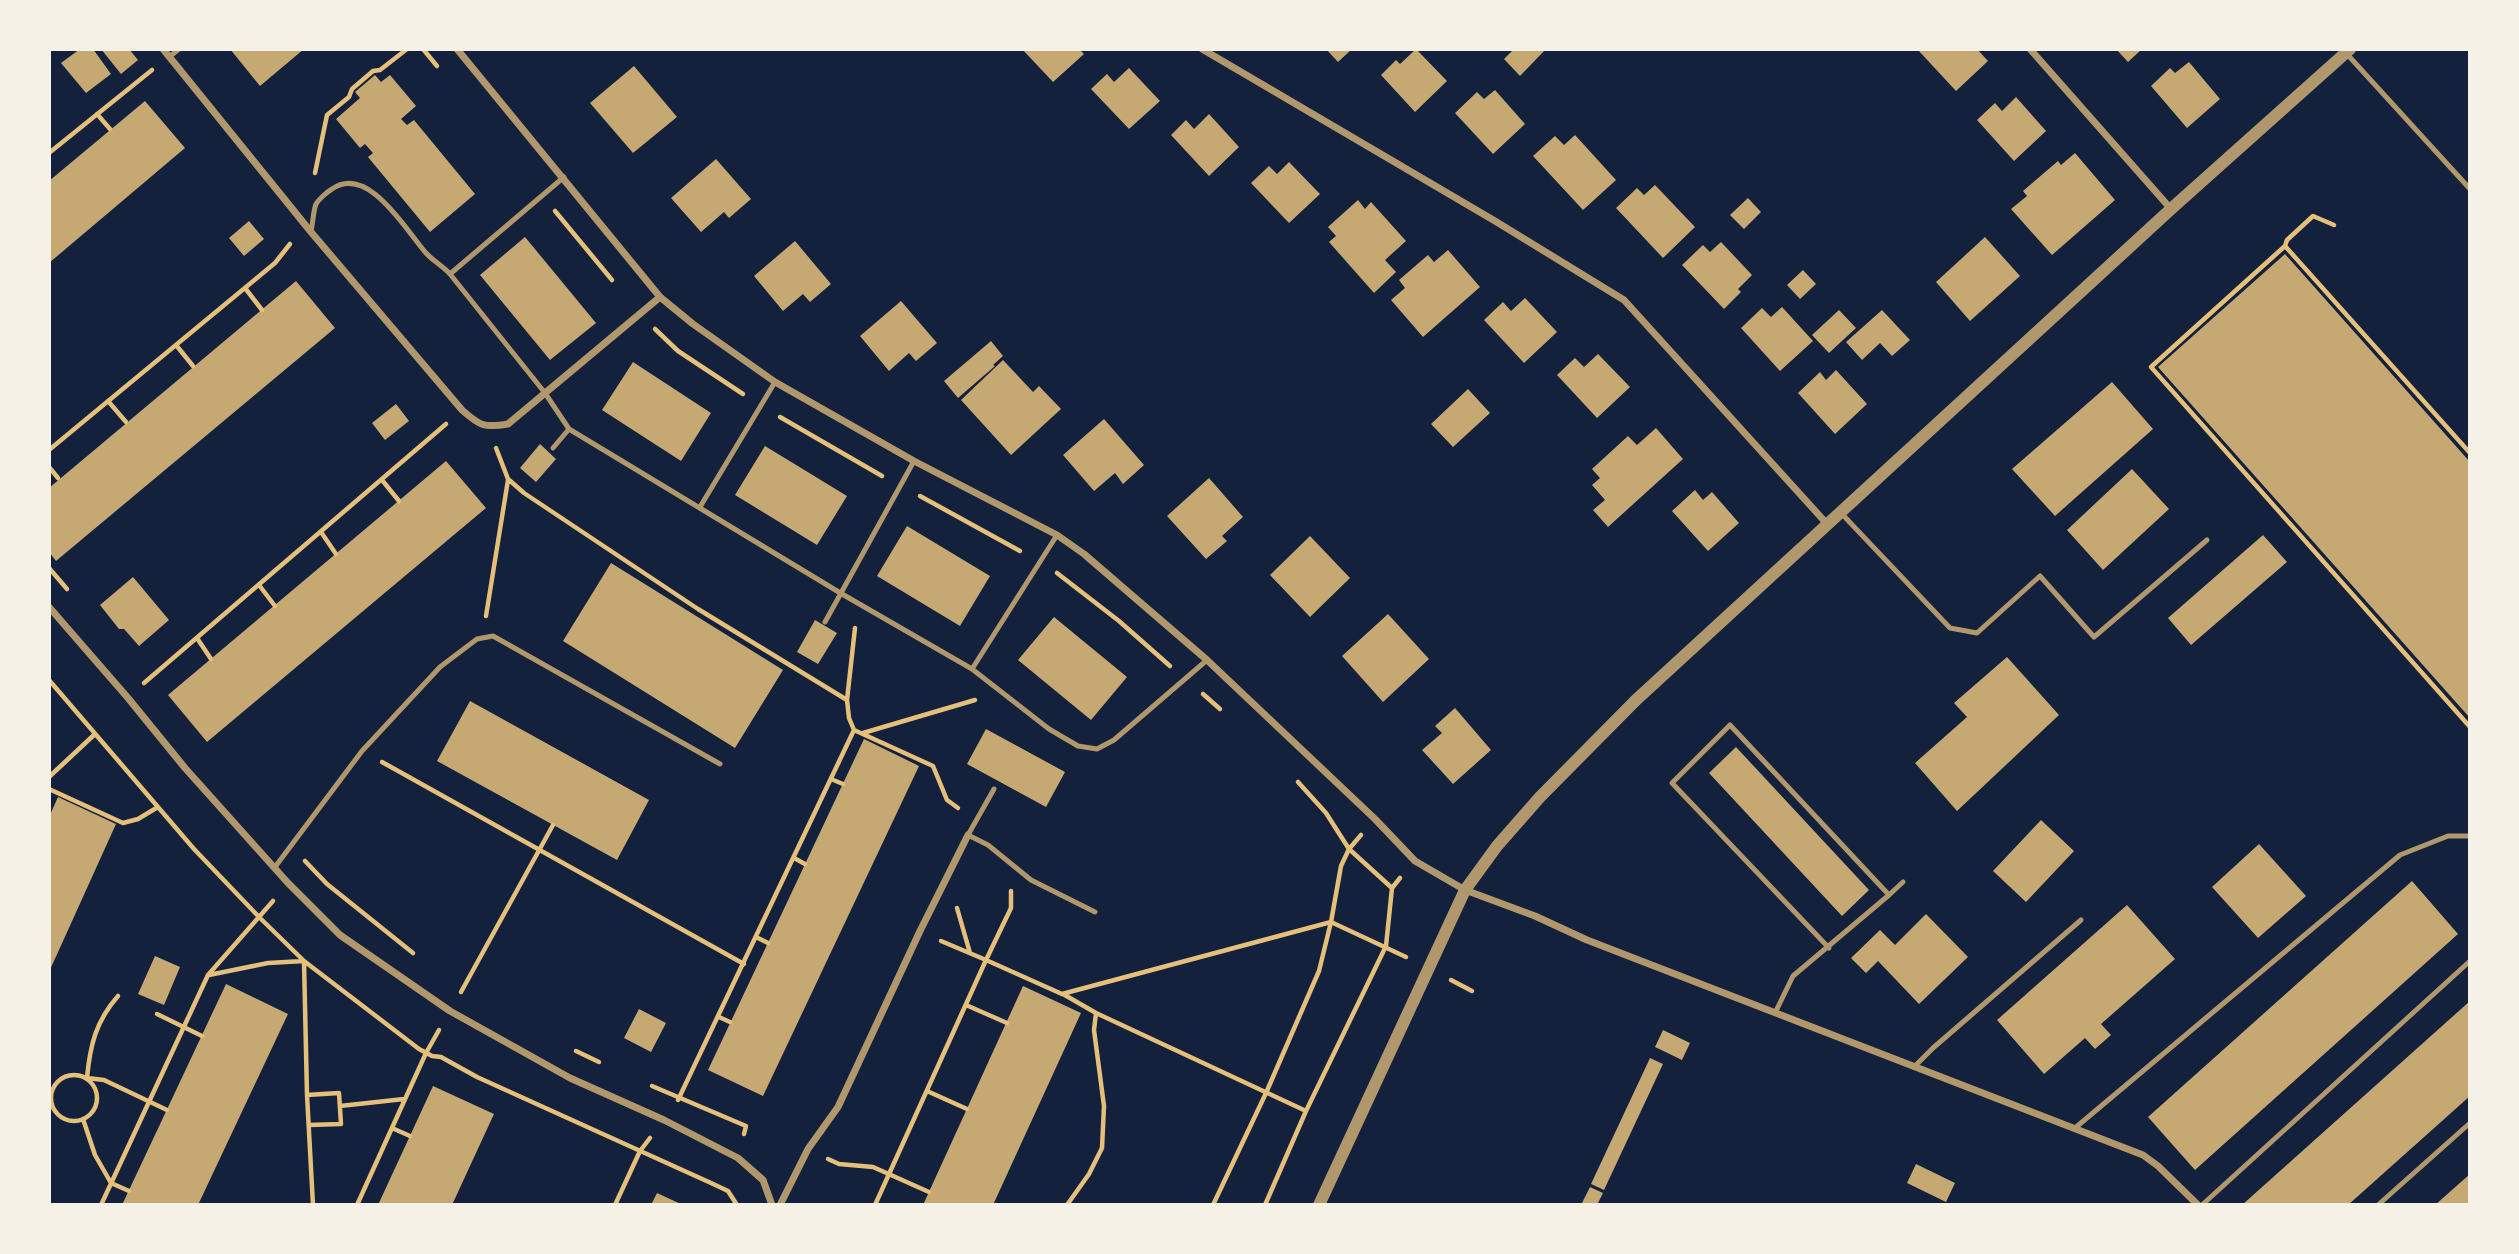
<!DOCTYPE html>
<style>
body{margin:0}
#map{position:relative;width:2519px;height:1254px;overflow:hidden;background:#14213d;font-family:Manrope,sans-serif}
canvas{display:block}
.frame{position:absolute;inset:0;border:51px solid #f6f1e7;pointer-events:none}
</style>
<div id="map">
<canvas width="2519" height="1254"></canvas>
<div class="frame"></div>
</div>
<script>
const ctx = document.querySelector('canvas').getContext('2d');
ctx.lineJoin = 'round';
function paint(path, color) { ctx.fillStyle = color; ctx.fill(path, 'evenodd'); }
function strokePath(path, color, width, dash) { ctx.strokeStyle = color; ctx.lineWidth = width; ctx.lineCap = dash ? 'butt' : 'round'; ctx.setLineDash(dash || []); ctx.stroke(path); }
paint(new Path2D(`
 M80,49H93L111,74L86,93L61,63Z
 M101,49H129L138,60L121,74Z
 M230,49H304L260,86Z
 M1022,49H1079L1084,54L1053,82Z
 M1326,49H1352L1338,62Z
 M1416,49L1447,81L1415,112L1381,75L1396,60L1400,64Z
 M1514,49H1546L1520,76L1504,59Z
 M1919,49H1977L1988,61L1956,91L1918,50Z
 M2116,49H2142L2128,62Z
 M2189,62L2220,99L2187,128L2151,86L2170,68L2175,73Z
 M634,66L677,117L633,153L590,103Z
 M1129,68L1160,101L1129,129L1091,89L1107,74L1114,82Z
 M375,75L381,82L390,75L416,106L401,119L407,125L414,120L475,194L430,232L368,157L373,153L365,144L360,148L336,119L360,98L355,92Z
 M1495,90L1525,124L1493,154L1455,113L1477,92L1484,99Z
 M2016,97L2046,131L2014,161L1977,120L1995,103L2002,111Z
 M145,101L185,148L49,263V181Z
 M1209,114L1239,147L1209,176L1171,135L1186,120L1194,129Z
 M1575,135L1616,180L1583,210L1533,156L1555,136L1564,145Z
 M2075,153L2115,200L2052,255L2011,209L2027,196L2023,191L2058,161L2061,165Z
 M716,159L751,199L729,218L724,212L701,232L671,198Z
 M1289,162L1320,194L1289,223L1251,183L1269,166L1277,174Z
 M1655,185L1695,227L1663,258L1616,208L1637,188L1644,195Z
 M1748,198L1761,212L1744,229L1730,215Z
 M1358,200L1365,209L1371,202L1406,241L1385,260L1396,272L1374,293L1329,242L1336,236L1328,227Z
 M249,221L264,239L244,256L229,238Z
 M525,237L596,323L550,360L480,275Z
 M1985,237L2020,276L1970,321L1936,282Z
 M795,241L831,284L810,302L803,294L783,311L754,276Z
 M1721,242L1752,275L1738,289L1741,292L1724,309L1682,265L1703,245L1710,252Z
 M1448,250L1480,287L1423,337L1391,300L1405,288L1399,280L1428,255L1434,262Z
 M2285,254L2470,462V718L2158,367Z
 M1803,270L1816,284L1800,299L1787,285Z
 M296,281L335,328L56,561L49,552V488Z
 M1525,298L1557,332L1524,363L1484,320L1503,302L1511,311Z
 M901,301L937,343L916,361L909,353L889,371L860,336Z
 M1782,307L1813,341L1780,371L1741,328L1762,308L1771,317Z
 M1839,310L1856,328L1829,353L1812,335Z
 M1882,310L1910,340L1892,356L1880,343L1862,360L1846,342Z
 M991,341L1003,356L993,365L995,366L958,398L944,381Z
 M1598,354L1630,387L1597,418L1557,375L1575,358L1584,367Z
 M1003,360L1033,392L1039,386L1061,409L1011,455L961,400Z
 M633,362L711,413L681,461L602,410Z
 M1836,370L1867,404L1835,434L1798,393L1820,372L1826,380Z
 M2112,382L2153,429L2055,516L2012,469Z
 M1468,389L1490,413L1453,447L1431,424Z
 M396,404L409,421L385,440L372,423Z
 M1104,419L1144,465L1123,484L1115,473L1094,491L1063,455Z
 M1656,428L1683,459L1608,527L1593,510L1605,500L1592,485L1600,478L1592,469L1628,436L1637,445Z
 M540,444L556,459L536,482L520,468Z
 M765,446L847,496L817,545L735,495Z
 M446,461L486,508L207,742L168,695Z
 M2132,469L2169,509L2103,570L2067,530Z
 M1209,478L1243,517L1222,536L1227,541L1206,559L1167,516Z
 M1695,490L1703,500L1712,492L1739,523L1708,551L1672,511Z
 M907,526L990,576L960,626L877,576Z
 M2263,535L2287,562L2191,645L2168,618Z
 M1310,536L1350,578L1310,617L1270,575Z
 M611,563L783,670L735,748L563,641Z
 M133,577L169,620L139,646L124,629H119L100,605Z
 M1388,614L1429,659L1383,702L1342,656Z
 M1054,617L1127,677L1091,720L1018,660Z
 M815,620L837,633L818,664L797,652Z
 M2007,657L2059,715L1957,811L1915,763L1967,717L1954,703Z
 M470,701L649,800L617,860L437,761Z
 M1455,708L1491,750L1453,784L1422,750L1442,733L1435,726Z
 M986,729L1065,772L1046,807L967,764Z
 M864,739L919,766L763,1096L708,1070Z
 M1736,747L1869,890L1842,916L1709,773Z
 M58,797L116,824L49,972V817Z
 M2041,820L2074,851L2026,902L1993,871Z
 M2259,844L2306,896L2258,938L2212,887Z
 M2412,881L2458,934L2195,1170L2148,1117Z
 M2127,905L2175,959L2101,1024L2111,1035L2095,1049L2085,1038L2044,1074L1997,1020Z
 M1926,914L1968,957L1919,1004L1878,961L1866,973L1851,958L1880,930L1895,945Z
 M155,956L180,967L164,1005L138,994Z
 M226,984L288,1014L198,1205H122Z
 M1023,986L1081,1013L993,1205H923Z
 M2470,1001V1096L2348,1205H2242Z
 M639,1009L666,1023L651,1052L624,1038Z
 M1663,1030L1690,1043L1682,1060L1655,1047Z
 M1650,1058L1663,1064L1604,1190L1591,1184Z
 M433,1086L494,1114L452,1205H378Z
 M1916,1164L1955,1183L1946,1202L1907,1183Z
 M2470,1174V1205H2435Z
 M1590,1187L1603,1193L1597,1205H1581Z
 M657,1193L683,1205H651Z`), '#c6a872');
strokePath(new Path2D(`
 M423,49L437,66
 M97,114L110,129
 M49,153L152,70
 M315,173L327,115L349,97L352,89L373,71L380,70L407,49
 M555,211L612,280
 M2285,246L2287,240L2313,216L2334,225
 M245,288L262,310
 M655,329L678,351L743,394
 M176,345L193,366
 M108,401L126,422
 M780,417L882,476
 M496,448L508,479L524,493L698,609L847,700L849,718L854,730
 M49,450L275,263L290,244
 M2470,453L2285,246L2151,367L2470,727
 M49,467L58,478
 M382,480L399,501
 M920,496L1020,551
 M321,532L336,554
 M49,568L67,589
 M1057,573L1119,621L1170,666
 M259,585L275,606
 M486,616L508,480
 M197,638L211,659
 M49,680L194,849L259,917L304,961L419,1049L432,1056L441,1057L477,1077L711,1183L728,1191L737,1205
 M144,683L446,424
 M1203,694L1220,709
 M847,700L855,628
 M863,733L975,700
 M382,762L744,964
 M49,777L95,734
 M831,779L843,784
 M1298,782L1326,813L1349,849L1392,888
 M49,789L123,823L138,819L158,807
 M794,858L805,864
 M305,861L327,884L413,953
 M957,908L970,953
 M756,937L768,943
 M941,941L986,960L1011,908V891
 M209,975L268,963L304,961L307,1095
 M1451,980L1472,991
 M461,992L553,825
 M1063,994L1096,1013L1306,1111
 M118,996C96,1021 90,1045 87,1078L104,1080L167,1110
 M966,1005L1007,1023
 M157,1014L202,1036
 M719,1017L730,1022
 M576,1051L599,1062
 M51 1098a23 23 0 1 1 46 0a23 23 0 1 1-46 0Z
 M652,1086L746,1126L744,1134
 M927,1091L967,1109
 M678,1100L854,730L933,766L947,800L958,808
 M340,1106L404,1099
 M83,1119L95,1155L111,1183L129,1191
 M309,1125L341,1124L339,1093L307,1095L313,1205
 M392,1128L410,1136
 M828,1159L839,1164L873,1167L929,1192
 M101,1205L208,975L273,901
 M357,1205L426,1053L439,1030
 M615,1205L640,1151L650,1138
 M875,1205L986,960L1062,994L1331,922L1406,957
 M1067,1205L1089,1174L1102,1148L1104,1106L1094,1030L1096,1013
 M1213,1205L1266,1093L1319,971L1331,922L1341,866L1349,849L1361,835
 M1265,1205L1306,1111L1386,946L1392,888L1400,878`), '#e5c07b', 4.5);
strokePath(new Path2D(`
 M2346,53L2470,189
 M169,57L179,49
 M311,231C313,223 313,212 316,204C319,199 327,192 332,189C368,164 405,229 426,253C433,261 443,266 450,274L545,393L569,429L842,594L972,669L1049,729L1078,746L1097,749L1114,740L1207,660
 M450,274L564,177
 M553,448L569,429
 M700,507L775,382
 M1841,513L1950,628L1977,633L2040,576L2094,637L2207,540
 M825,622L914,461
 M972,669L1057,535
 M994,789L968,835L988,845L1031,880L1095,912
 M275,867L362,751L440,667L477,639L493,636L720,764
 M1889,895L1903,882
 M1775,1013L1793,976L1889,895L1730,725L1672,783L1829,948
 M1914,1067L1933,1048L2081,920
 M2075,1128L2400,855L2448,836H2470
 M2202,1205L2470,961
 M2378,1205L2470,1123`), '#b1986c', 5);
strokePath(new Path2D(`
 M163,49L311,232L462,410C480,426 484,428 508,424L660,297
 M457,49L660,297L693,324L775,382L914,461L1057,535L1084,554L1207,660L1375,819L1415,861L1465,890L1535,916L1587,940L2143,1155L2158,1166L2198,1205
 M1202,49L1495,221L1624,300L1828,525
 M2030,49L2171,209
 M49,607L128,698L185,768L288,883L340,935L450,1011L570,1078L664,1120L738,1158L763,1180L772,1205
 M780,1205L808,1149L838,1107L920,931L968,835`), '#b1986c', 7);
strokePath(new Path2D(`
 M1319,1205L1465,890L1497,846L1540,797L1636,700L2171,209L2350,49`), '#b1986c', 12);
</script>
